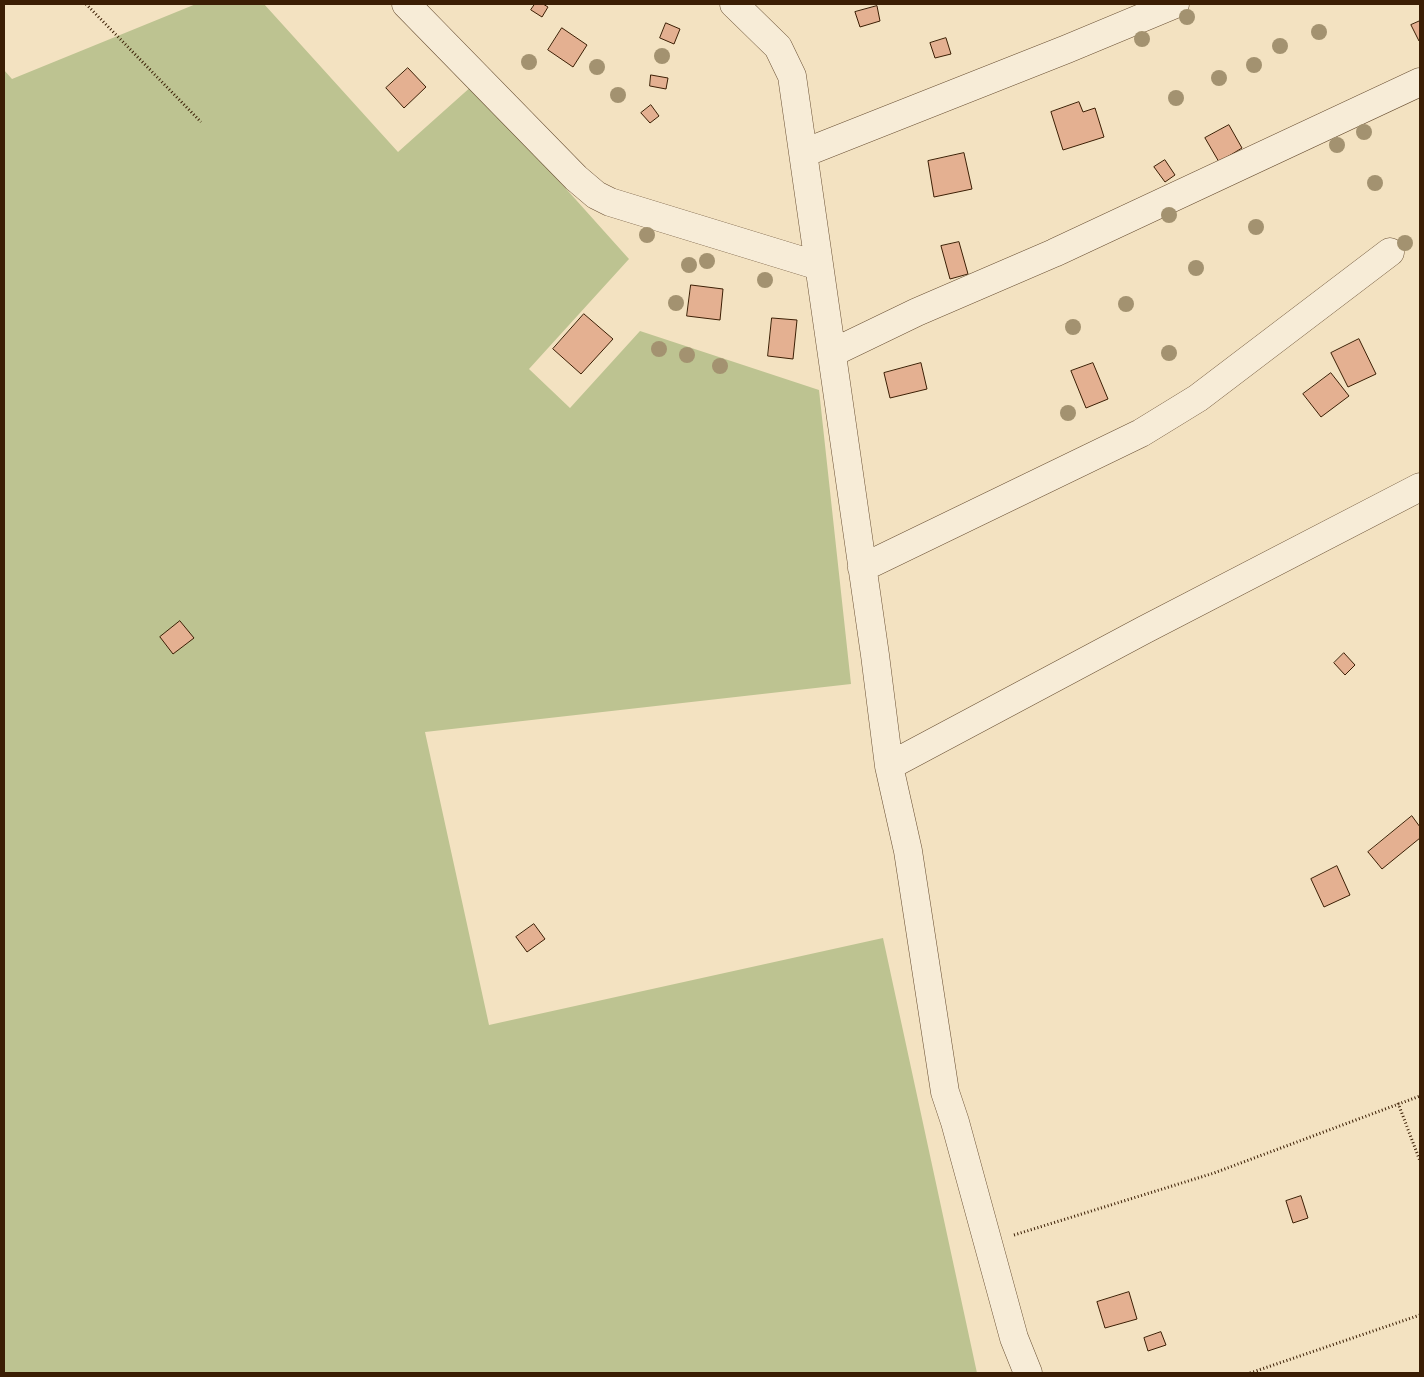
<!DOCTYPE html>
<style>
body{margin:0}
#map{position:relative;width:1424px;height:1377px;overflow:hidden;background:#f3e2c1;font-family:"IM FELL Great Primer",serif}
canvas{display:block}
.frame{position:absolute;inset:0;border:5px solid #3b1e04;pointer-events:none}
</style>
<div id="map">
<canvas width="1424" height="1377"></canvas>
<div class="frame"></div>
</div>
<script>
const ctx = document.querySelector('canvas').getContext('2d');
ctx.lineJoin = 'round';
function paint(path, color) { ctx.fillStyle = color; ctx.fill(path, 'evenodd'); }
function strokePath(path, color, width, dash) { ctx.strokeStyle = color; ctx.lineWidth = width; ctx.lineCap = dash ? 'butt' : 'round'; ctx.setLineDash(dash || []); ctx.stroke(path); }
paint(new Path2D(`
 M196,4H264L398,152L473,85L629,259L529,369L570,408L640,331L819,390L851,684L425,732L489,1025L883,938L977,1373H4V70L12,79Z`), '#bdc391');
const building = new Path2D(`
 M535,4H543L548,7L542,17L531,10Z
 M877,6L880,21L860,27L855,12Z
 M1420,21V40L1419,41L1411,25Z
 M666,23L680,29L674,44L660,38Z
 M562,28L587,45L573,67L548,50Z
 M946,38L951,54L935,58L930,43Z
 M408,68L426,87L404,108L386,88Z
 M651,75L668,78L666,89L650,86Z
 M1079,102L1083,112L1095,108L1104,137L1063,150L1051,112Z
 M651,105L659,116L650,123L641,113Z
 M1229,125L1242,148L1219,162L1205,138Z
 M964,153L972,189L934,197L928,161Z
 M1165,160L1175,175L1165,182L1154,167Z
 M959,242L968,274L950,279L941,246Z
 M691,285L723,289L720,320L687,316Z
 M584,314L613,339L581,374L553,349Z
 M772,318L797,320L793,359L768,356Z
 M1359,339L1376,374L1348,387L1331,353Z
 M921,363L927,389L890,398L884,373Z
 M1093,363L1108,399L1086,408L1071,371Z
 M1331,373L1349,396L1321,417L1303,394Z
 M180,621L194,638L173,654L160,637Z
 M1344,653L1355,665L1345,675L1334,663Z
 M1412,816L1420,827V838L1382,869L1368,852Z
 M1337,866L1350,895L1324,907L1311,879Z
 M534,924L545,939L527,952L516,937Z
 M1301,1196L1308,1218L1293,1223L1286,1201Z
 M1129,1292L1137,1319L1105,1328L1097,1302Z
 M1161,1332L1166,1345L1148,1351L1144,1338Z`);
paint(building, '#e4b091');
strokePath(building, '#3b1e04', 1);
const minor = new Path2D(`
 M406,4L576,178L596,195L610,202L819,266
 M734,4L778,47L792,76L875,655L889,766L908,851L945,1092L955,1122L1014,1338L1028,1373
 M804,153L1067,49L1175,4
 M832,353L917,312L1054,253L1420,82
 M862,568L1141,433L1198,398L1390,252
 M889,766L1144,630L1420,487`);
strokePath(minor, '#694f33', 29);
strokePath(new Path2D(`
 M86,4L201,122
 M1398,1103L1420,1161
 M1014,1235L1214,1173L1420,1096
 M1250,1373L1420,1315`), '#3b1e04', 3, [1, 2.5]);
strokePath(minor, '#f7ecd7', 28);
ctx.fillStyle = '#a39270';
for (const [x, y] of [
 [1187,17],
 [1319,32],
 [1142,39],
 [1280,46],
 [662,56],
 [529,62],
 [1254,65],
 [597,67],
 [1219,78],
 [618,95],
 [1176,98],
 [1364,132],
 [1337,145],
 [1375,183],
 [1169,215],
 [1256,227],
 [647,235],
 [1405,243],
 [707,261],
 [689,265],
 [1196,268],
 [765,280],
 [676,303],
 [1126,304],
 [1073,327],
 [659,349],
 [1169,353],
 [687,355],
 [720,366],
 [1068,413]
]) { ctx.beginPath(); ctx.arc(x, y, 8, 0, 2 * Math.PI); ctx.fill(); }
</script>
